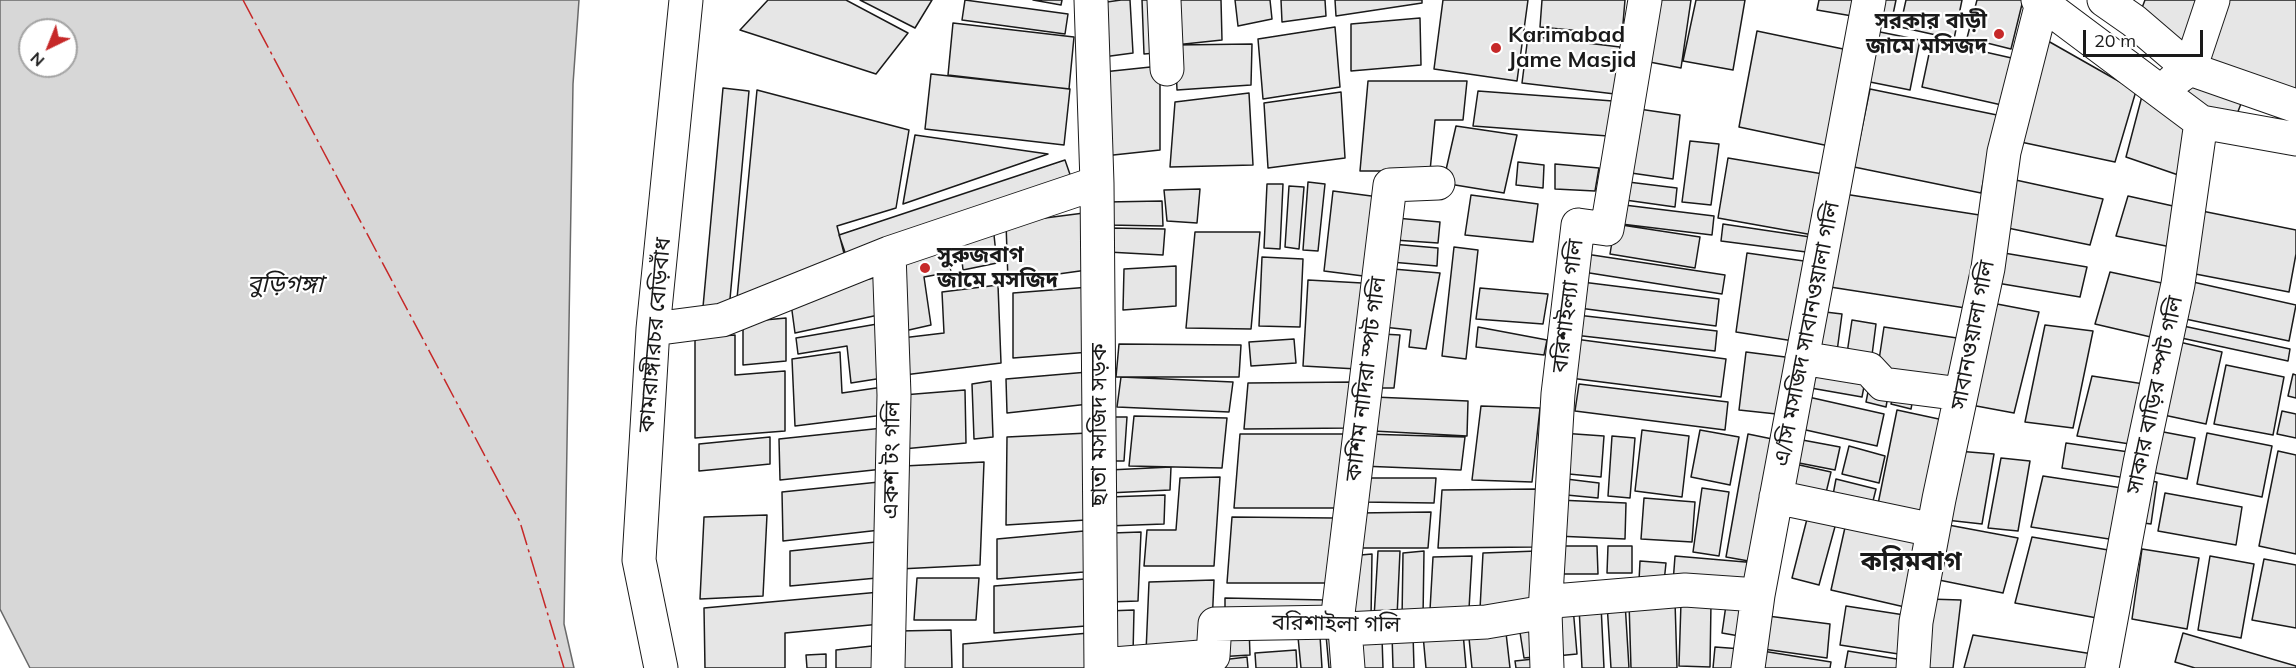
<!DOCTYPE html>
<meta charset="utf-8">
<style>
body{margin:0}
#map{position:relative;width:2296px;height:668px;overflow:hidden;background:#fff;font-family:Mulish,sans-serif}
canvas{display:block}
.north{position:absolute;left:18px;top:18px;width:60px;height:60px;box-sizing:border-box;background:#fff;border:2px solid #a3a3a3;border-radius:50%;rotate:223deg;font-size:16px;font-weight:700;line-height:24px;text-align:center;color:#1a1a1a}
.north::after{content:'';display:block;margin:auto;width:21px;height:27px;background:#c62828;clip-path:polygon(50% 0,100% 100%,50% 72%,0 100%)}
.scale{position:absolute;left:2083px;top:30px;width:120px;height:27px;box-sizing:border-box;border:3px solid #1a1a1a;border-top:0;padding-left:8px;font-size:18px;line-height:21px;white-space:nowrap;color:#1a1a1a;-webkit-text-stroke:4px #fff;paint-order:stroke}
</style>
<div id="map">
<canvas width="2296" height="668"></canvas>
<div class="north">N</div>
<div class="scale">20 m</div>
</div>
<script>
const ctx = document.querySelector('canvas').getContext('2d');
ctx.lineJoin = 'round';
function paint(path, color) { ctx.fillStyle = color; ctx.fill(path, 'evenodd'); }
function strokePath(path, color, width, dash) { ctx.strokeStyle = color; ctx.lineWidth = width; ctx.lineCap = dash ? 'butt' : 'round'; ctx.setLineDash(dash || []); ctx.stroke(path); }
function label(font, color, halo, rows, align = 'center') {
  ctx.font = font + ' Mulish,"Noto Sans Bengali",sans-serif'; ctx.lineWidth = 4.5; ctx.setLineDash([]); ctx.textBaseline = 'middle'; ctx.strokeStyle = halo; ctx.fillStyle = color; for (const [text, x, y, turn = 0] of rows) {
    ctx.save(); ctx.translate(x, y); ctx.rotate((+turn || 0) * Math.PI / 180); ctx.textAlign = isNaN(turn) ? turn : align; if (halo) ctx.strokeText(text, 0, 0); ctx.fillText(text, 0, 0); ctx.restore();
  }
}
const water = new Path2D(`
 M0,0H579L573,84L564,624L574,668H30L0,609ZM30,30H66V66H30Z`);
paint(water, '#d7d7d7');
strokePath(water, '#6a6a6a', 1.5);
const building = new Path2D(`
 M768,0H846L908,33L876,74L740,30Z
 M860,0H932L915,28Z
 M965,0L1068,14L1065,34L962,20Z
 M1033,0H1062L1061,5Z
 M1121,0H1130L1133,53L1103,57L1100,3Z
 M1142,0H1153L1156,53L1144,54Z
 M1173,0H1221L1222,40L1175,45Z
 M1235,0H1270L1272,19L1238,26Z
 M1281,0H1325L1326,16L1282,22Z
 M1335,0H1422V3L1336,16Z
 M1443,0H1528L1517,81L1434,69Z
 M1542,0H1625L1622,35L1540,27Z
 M1648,0H1691L1681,68L1639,60Z
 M1696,0H1745L1733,70L1683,61Z
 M1819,0H1867L1864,18L1817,10Z
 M1874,0H1896L1891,24L1870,19Z
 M1906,0H1962L1954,39L1900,27Z
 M1977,0H2023L2011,49L1967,38Z
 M2145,0H2210L2191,55L2137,21Z
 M2218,0H2296V100L2195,65Z
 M1420,18L1421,65L1351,71V24Z
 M953,23L1074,37L1069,89L948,75Z
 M1335,27L1340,87L1263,99L1258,39Z
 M1870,30L1920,40L1910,90L1860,80Z
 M1757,31L1848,50L1829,146L1739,127Z
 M1528,36L1620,47L1615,94L1522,83Z
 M2041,37L2136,91L2115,162L2016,141Z
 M1932,40L2016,59L2006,106L1922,87Z
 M1252,44L1251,85L1177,90L1175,45Z
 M1160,66V150L1104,156L1103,72Z
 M931,74L1070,89L1064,145L925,129Z
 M2195,75L2244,96L2232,127L2182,107Z
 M1368,81H1467L1463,120H1435L1430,171H1360Z
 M723,88L749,91L729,310L703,307Z
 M1870,89L1997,115L1981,193L1854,167Z
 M757,90L909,130L896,208L837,226L846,261L736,309Z
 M1478,91L1613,101L1608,136L1473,126Z
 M1341,92L1345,158L1268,168L1264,103Z
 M1249,93L1253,165L1170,167L1175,102Z
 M2142,96L2200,130L2184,177L2126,157Z
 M1632,108L1680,115L1673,179L1624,172Z
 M1456,126L1517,135L1504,193L1443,183Z
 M915,135L1048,154L903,204Z
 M1690,141L1719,144L1711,205L1682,202Z
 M1728,158L1823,174L1813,235L1718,218Z
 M1065,160L1074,186L848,261L839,235Z
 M1518,162L1544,165L1543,188L1516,185Z
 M1555,164L1599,168L1595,191L1555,189Z
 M2011,179L2103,199L2090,245L1998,226Z
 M1620,181L1677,188L1675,207L1618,199Z
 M1308,182L1325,184L1318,251L1303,250Z
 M1267,184H1283L1280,249L1264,248Z
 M1289,186L1304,187L1299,249L1285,247Z
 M1200,189L1197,223L1167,221L1164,190Z
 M1333,191L1379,197L1371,277L1324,271Z
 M1844,194L1986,216L1972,309L1830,287Z
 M1471,195L1538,204L1533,242L1465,235Z
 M2128,196L2182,208L2171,247L2116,236Z
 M1162,201L1163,226L1107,225L1106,202Z
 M1616,204L1714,216L1712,235L1613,223Z
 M2197,210L2296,230V254L2289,292L2185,272Z
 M1084,213L1087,270L1008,281L1006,223Z
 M1396,218L1440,222L1438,243L1394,240Z
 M1615,224L1700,237L1695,268L1610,254Z
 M1723,224L1817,238L1814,253L1721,241Z
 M1109,228L1165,229L1163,255L1108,252Z
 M1195,232H1260L1251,329L1186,328Z
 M994,235L997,263L963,270L960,242Z
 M1392,244L1438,248L1437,266L1391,262Z
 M947,246L951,272L924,277L931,325L900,332L891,257Z
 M1454,247L1478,250L1466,359L1442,356Z
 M1998,252L2087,267L2080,297L1991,282Z
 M1579,253L1725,275L1722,294L1577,271Z
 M1747,253L1811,262L1800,342L1736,332Z
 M1262,257L1303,259L1300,327L1259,326Z
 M1176,266V306L1123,310L1124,269Z
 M1393,269L1440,273L1426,349L1409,347L1411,330L1383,327Z
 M2110,272L2171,285L2155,338L2095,324Z
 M878,277L883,314L795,333L790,296Z
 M1308,280L1362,283L1357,369L1303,366Z
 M2184,280L2296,305L2289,341L2176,317Z
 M1582,282L1719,299L1716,326L1579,308Z
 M998,285L1001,363L904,375L902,338L944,333L942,292Z
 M1090,287V352L1013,358V293Z
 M1480,288L1548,294L1543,324L1476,319Z
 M1997,304L2039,312L2014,413L1971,405Z
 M1817,311L1842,314L1836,359L1811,355Z
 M1577,315L1717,331L1715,351L1574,335Z
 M786,318V361L743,365V322Z
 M1852,320L1876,324L1871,363L1846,360Z
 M883,323L889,377L851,383L847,346L798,354L796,338Z
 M2174,324L2290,349L2288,361L2172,336Z
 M2045,325L2093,331L2073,428L2025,422Z
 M1478,327L1547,340L1544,355L1476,347Z
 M1884,327L1957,338L1950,384L1877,373Z
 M1382,334L1400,335L1394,388H1376Z
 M735,335V375L785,371V431L695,438V338Z
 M1294,339L1296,363L1251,366L1249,342Z
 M1575,339L1726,359L1721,397L1570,378Z
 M2175,341L2222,352L2206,424L2159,414Z
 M1119,344L1241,345L1239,377H1116Z
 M840,352L842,393L883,387L884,415L795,426L792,359Z
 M1746,352L1793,358L1786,415L1739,410Z
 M1809,365L1866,376L1862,397L1805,387Z
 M2226,365L2284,377L2273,435L2214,424Z
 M1088,372L1089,404L1007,413L1006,379Z
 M2293,374L2296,375V398L2288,396Z
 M2092,376L2144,384L2130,444L2077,436Z
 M1121,377L1233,382L1229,412L1117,407Z
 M991,381L993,437L974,439L972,384Z
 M1355,382L1351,428L1244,429L1248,383Z
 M1579,384L1728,402L1725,430L1575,411Z
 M1869,387L1889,390L1886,407L1866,402Z
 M1895,389L1914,393L1911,409L1891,404Z
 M965,390L966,443L903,449V395Z
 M1804,396L1884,414L1877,446L1797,428Z
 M1374,397L1468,401L1467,436L1373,431Z
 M1481,406L1540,408L1532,482L1472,480Z
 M1897,410L1948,421L1930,516L1878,504Z
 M2282,411L2296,414V438L2277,434Z
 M1134,416L1227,418L1222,468L1129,466Z
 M1112,417H1127L1124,461H1109Z
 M883,428V469L780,480L779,439Z
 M1642,430L1689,436L1682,497L1635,491Z
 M1700,430L1739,437L1730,485L1691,477Z
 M2153,430L2195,438L2187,479L2146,471Z
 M1088,433L1086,520L1006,525L1007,437Z
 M1561,433L1604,436L1601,477L1558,473Z
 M2207,433L2272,446L2262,497L2197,484Z
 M1240,434H1345L1340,508H1234Z
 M1365,434L1465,437L1461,470L1361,466Z
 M1748,434L1782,441L1760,563L1726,557Z
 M1612,436L1635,438L1630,498L1608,496Z
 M770,437V464L699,471V444Z
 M1797,439L1840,447L1835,470L1794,462Z
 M2066,443L2129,452L2126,478L2062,468Z
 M1849,446L1885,456L1879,483L1842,474Z
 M1957,451L1994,454L1982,524L1946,520Z
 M2278,451L2296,455V554L2259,546Z
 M2001,458L2030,461L2018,531L1988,528Z
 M984,462L980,565L899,569L904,466Z
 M1795,464L1831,472L1825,497L1789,489Z
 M1171,467L1170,490L1108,493L1109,470Z
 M2043,476L2122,488L2109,539L2031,527Z
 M1220,477L1214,566H1144L1147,530H1176L1180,478Z
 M1364,478H1436L1434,503L1361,502Z
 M1558,478L1599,483L1598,498L1556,494Z
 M1836,479L1876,489L1871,509L1832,500Z
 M2143,480L2157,482L2151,524L2136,522Z
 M879,482L880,530L783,541L782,492Z
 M1702,488L1729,492L1719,556L1693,552Z
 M1538,489L1534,547L1438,548L1442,490Z
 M2165,493L2242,507L2236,545L2158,531Z
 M1165,495L1164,524L1107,526L1108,497Z
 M1644,498L1695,502L1692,542L1641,539Z
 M1558,500L1626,503L1625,539L1556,536Z
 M1431,512L1428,548H1355L1358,513Z
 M767,515L763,596L700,599L704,517Z
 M1808,515L1836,523L1819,585L1792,578Z
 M1232,517L1333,518L1328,583H1227Z
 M1846,523L1921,538L1909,608L1831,590Z
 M1943,524L2018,538L2003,593L1929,578Z
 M1084,531V572L997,579V539Z
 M1141,532L1138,601L1109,602L1112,533Z
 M2032,537L2114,551L2097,618L2015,603Z
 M876,542L877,578L790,586V551Z
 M1554,546H1597L1598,574H1554Z
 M1608,546H1632V573H1607Z
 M2142,549L2199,558L2187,629L2132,619Z
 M1378,551H1400L1397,617L1374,618Z
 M1424,551L1423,618L1402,620L1403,553Z
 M1537,551L1535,607L1480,609L1483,553Z
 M1372,554L1371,619L1347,620L1349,556Z
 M1472,556L1469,609L1430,610L1433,557Z
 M1675,556L1757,563L1755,590L1673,583Z
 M2210,556L2254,564L2241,638L2198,630Z
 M2264,559L2296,565V628L2252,620Z
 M1640,561L1666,563L1664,582L1639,581Z
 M917,578H979L976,620H914Z
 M1085,579L1086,626L994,633V586Z
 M1214,580L1211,648L1146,652L1149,582Z
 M880,592L881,624L785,633V668H705L704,608Z
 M1225,598L1326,600L1325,621L1225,619Z
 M1727,598L1750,602L1745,637L1722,633Z
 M1928,599L1961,600L1953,668H1919Z
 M1675,601L1677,668H1631L1629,602Z
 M1625,602L1629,668H1611L1607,603Z
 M1681,602L1711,603L1710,667L1679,666Z
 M1601,605L1604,668H1582L1579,606Z
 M1846,606L1911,616L1905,655L1840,645Z
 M1573,607L1577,654L1556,656L1552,609Z
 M1134,610L1133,654L1106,656L1107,611Z
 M1760,615L1830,624L1827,658L1756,648Z
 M1540,623L1544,656L1524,658L1519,626Z
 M1505,624L1510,668H1472L1468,628Z
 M1249,627L1250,655L1217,657L1216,630Z
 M951,630L952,668H899L898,631Z
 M1463,632L1466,668H1426L1423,635Z
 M1089,633V668H963V644Z
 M1413,633L1414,668H1393L1392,634Z
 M2183,633L2296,666V668H2195L2175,662Z
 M1341,634L1344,668H1329L1326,635Z
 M1973,635L2099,655L2096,668H1964Z
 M1320,636L1322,668H1301L1298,637Z
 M1382,637L1383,668H1353L1352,638Z
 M881,645V668H836V650Z
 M1715,647L1742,649L1740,668H1713Z
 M1296,650L1297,668H1256L1255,653Z
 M1756,650L1831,662L1830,668H1754Z
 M1848,651L1909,661L1908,668H1845Z
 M826,654V668H807L806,655Z
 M1247,657L1248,668H1179L1178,665Z
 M1543,658L1544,668H1516L1515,661Z`);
paint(building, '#e6e6e6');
strokePath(building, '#1a1a1a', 1.5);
const minor = new Path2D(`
 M1091,0L1097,183L1101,668
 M1164,0L1167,69
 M2038,0L2201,122L2296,139
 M2104,0L2134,21L2190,69L2296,106
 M2173,81L2190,69L2213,0
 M653,329L722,320L889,253L1097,183
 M1802,358L1869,369L1883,384L1961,394
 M1776,497L1933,530
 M1545,612L1554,601L1685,590L1758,595
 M1337,622L1390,185L1438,183
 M1345,629L1348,668
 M1101,665L1213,656L1215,624L1337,622L1345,629L1486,622L1545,612
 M661,668L639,560L653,329L686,0
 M888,668L894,395L889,253
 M1547,668L1545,612L1558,394L1578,225L1607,229L1645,0
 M1748,668L1758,595L1869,0
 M1913,668L1916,622L1939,499L1988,268L2004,152L2042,3
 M2102,668L2140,463L2178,284L2201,122`);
strokePath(minor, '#1a1a1a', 35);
strokePath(minor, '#fff', 33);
strokePath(new Path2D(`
 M243,0L520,522L564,668`), '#c62828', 1.5, [21, 4.5, 3, 4.5]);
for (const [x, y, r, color] of [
 [1999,34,6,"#c62828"],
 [1496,48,6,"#c62828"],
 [925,268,6,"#c62828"]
]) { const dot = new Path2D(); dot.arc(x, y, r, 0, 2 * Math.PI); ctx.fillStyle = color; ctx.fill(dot); strokePath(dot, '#fff', 2); }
label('bold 22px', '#1a1a1a', '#fff', [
 ["সরকার বাড়ী",1987,21,"right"],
 ["জামে মসিজদ",1987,46,"right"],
 ["Karimabad",1508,35],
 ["Jame Masjid",1508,60],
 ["সুরুজবাগ",937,255],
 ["জামে মসজিদ",937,280]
], 'left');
label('22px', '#1a1a1a', '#fff', [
 ["বরিশাইল্যা গলি",1568,306,-83],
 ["এ/সি মসজিদ সাবানওয়ালা গলি",1807,334,-79],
 ["কামরাঙ্গীরচর বেড়িবাঁধ",655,335,-85],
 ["সাবানওয়ালা গলি",1973,335,-79],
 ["কাশিম নাদিরা স্পট গলি",1366,379,-83],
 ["সাকার বাড়ির স্পট গলি",2155,395,-78],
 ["ছাতা মসজিদ সড়ক",1099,425,-90],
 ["একশ টং গলি",892,460,-89],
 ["বরিশাইলা গলি",1336,624,1]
]);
label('italic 24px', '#1a1a1a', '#fff', [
 ["বুড়িগঙ্গা",285,285]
]);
label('bold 26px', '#1a1a1a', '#fff', [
 ["করিমবাগ",1911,562]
]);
</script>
